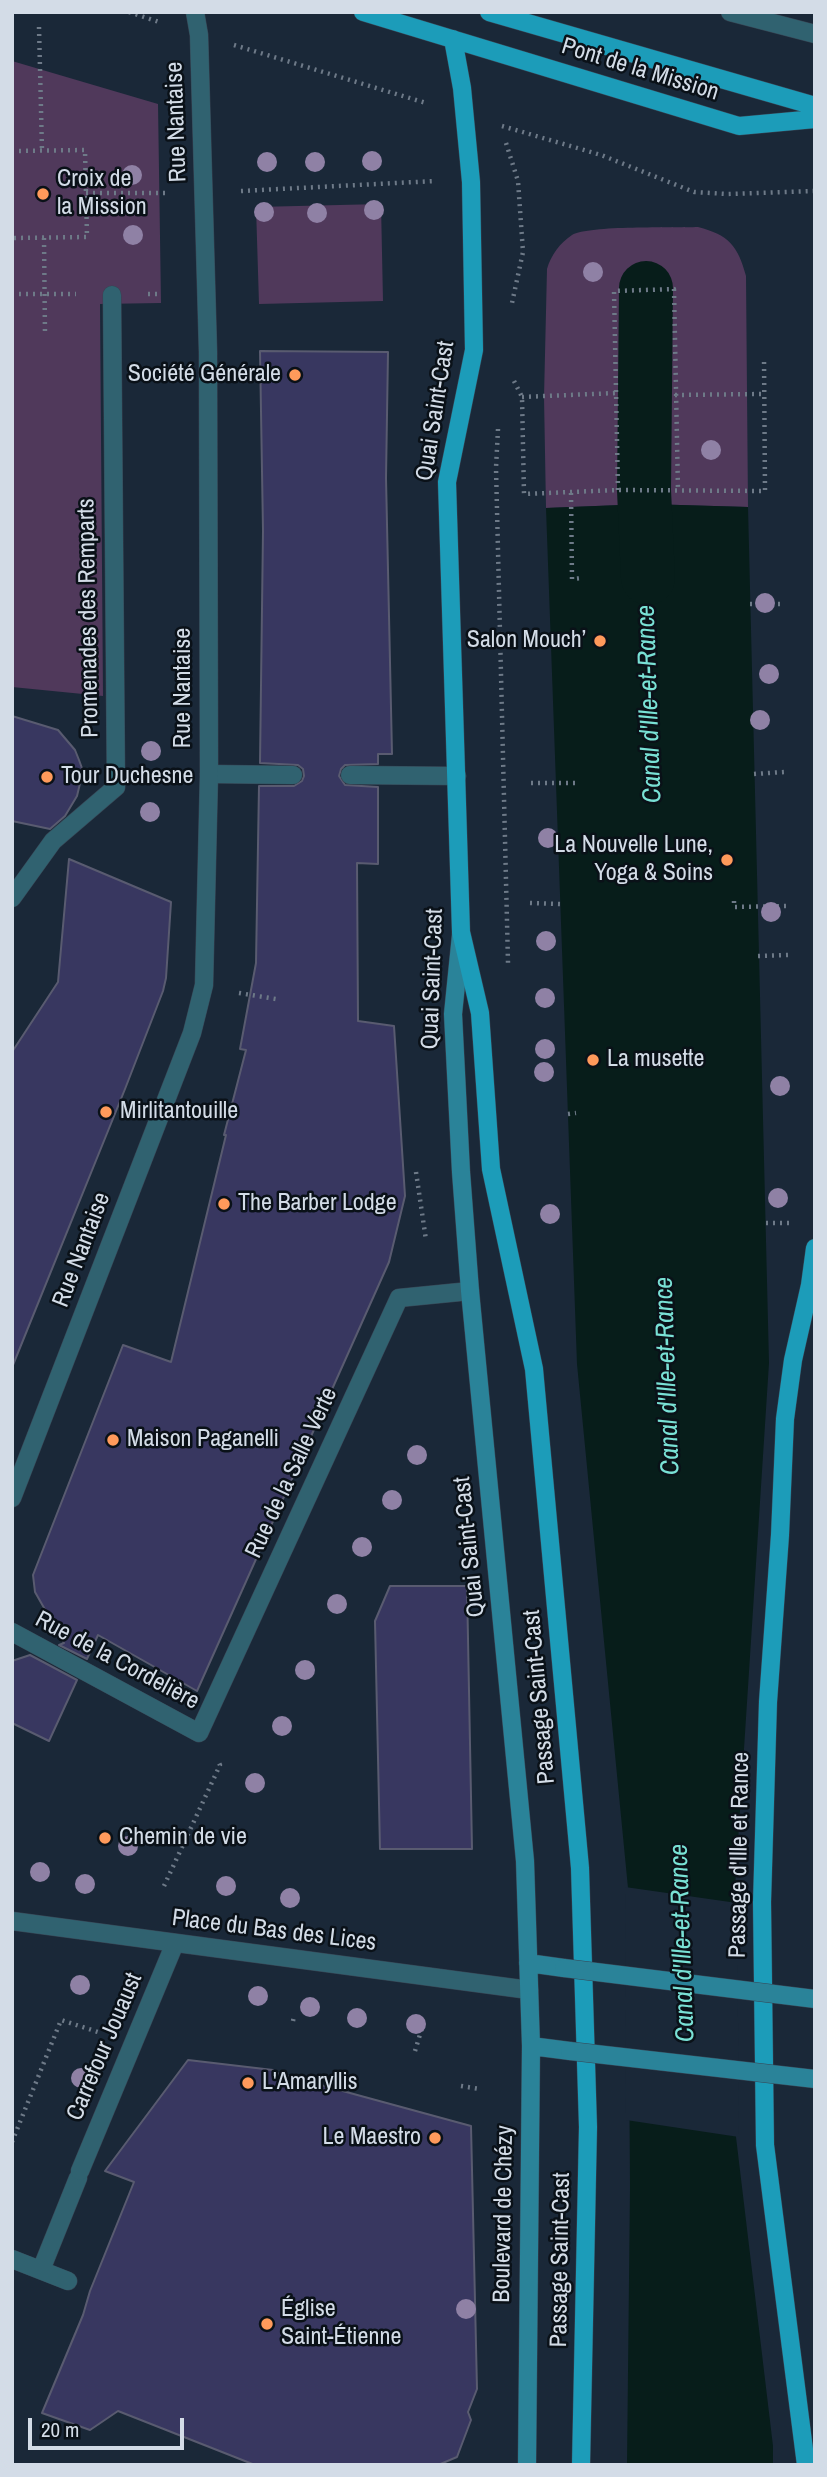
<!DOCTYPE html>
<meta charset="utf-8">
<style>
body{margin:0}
#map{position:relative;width:827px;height:2477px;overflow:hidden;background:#1a2838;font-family:"Archivo Narrow",sans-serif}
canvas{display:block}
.frame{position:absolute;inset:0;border:14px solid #d3dce7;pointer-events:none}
.scale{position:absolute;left:28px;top:2418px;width:156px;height:32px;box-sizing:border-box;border:4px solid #d3dce7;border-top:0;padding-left:9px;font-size:21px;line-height:24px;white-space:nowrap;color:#d3dce7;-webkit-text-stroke:5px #0a1118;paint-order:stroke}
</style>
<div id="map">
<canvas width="827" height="2477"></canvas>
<div class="frame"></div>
<div class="scale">20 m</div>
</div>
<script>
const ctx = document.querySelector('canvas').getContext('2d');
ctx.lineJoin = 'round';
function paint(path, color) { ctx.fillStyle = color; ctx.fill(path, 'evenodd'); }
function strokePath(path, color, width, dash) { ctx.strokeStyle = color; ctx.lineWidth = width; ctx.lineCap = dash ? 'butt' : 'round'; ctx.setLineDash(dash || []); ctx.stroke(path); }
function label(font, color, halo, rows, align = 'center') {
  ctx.font = font + ' "Archivo Narrow",sans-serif'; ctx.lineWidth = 5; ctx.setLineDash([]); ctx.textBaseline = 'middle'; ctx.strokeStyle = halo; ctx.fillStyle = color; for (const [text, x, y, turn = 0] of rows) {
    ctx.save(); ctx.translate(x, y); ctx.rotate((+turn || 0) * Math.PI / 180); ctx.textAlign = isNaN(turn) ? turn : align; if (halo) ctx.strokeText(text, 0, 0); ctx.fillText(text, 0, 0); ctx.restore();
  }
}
paint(new Path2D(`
 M12,61L158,104L161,303L100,304L103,696L12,687Z
 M381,204L383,301L259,304L256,207Z
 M698,227C729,235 738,246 746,276L748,507L646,504L546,508L544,397L547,269C551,255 560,243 572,235C589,225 674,228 698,227Z`), '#50395b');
paint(new Path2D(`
 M646,504L748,507L769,1363L734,1903L736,2137L773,2446V2465H627L630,2187L628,1888L577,1364L546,508Z`), '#071d1a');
paint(new Path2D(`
 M625,1887L737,1903L739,2137L626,2120Z`), '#1a2838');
strokePath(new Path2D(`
 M646,288L644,490L648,578`), '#071d1a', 54);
const building = new Path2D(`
 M260,351L388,352L386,478L392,754H378V764L345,765L341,769L339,776L345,785L378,787V864L357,863L358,1021L394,1026L405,1196L389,1262L197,1691L98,1635L87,1659L59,1645L64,1643L35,1592L33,1575L123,1345L171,1362L226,1135H224L246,1050L240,1049L256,963L259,786H294L302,781L304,776L303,769L298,765L260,763L263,531Z
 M12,716L58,730L75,750L79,760L83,771L77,796L65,816L50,829L12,821Z
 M69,859L171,902L166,978L163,991L125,1089L13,1365L12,1052L58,982Z
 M390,1586H467L472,1849H380L375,1621Z
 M30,1655L77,1680L49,1741L12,1723V1661Z
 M188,2060L273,2070V2072L471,2126L477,2389L468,2412L471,2420L457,2457L438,2465H255L118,2411L90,2430L42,2413L83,2315L90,2291L134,2182L105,2171Z`);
paint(building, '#383760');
strokePath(building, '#595b70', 2);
const service = new Path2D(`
 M730,12L815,34`);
const pedestrian = new Path2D(`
 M209,774L293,775
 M350,775L457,776
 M12,898L53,841L116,787L112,295
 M12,2259L68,2281
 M41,2270L78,2178`);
const minor = new Path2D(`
 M12,1498L192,1033L204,985L209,774L208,352L199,35L195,12
 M12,1632L199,1733L399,1298L470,1291
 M12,1921L529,1990
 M80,2171L175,1943`);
const secondary = new Path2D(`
 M461,935L453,1014L461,1172L470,1291L525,1861L531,2046L527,2465
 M528,1963L564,1968
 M531,2046L570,2051`);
const primary = new Path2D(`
 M363,12L739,126L815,119
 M489,12L815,106
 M453,39L462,88L471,182L474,350L447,482L461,932L480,1013L491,1169L534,1369L580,1868L588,2127L581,2465
 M806,2465L765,2145L762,1902L768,1702L780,1535L785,1419L793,1360L810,1285L815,1248`);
strokePath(service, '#384554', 19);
strokePath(pedestrian, '#384554', 19);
strokePath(minor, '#384554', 19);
strokePath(secondary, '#384554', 19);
strokePath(primary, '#384554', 19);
strokePath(new Path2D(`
 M129,12L159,22
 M39,27L42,151
 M234,45L426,103
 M502,126L601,155L694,192L727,194L815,191
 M506,143L518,181L523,252L512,303
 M12,151L85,150L87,237L12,238
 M241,191L435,181
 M86,193H169
 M44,238L45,335
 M12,294H76
 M148,294H161
 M514,381L522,397L524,494L618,490L765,491L764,357
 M675,395L763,394
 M522,397L616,393
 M498,429L496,468L508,963
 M618,490L614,291L674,289L678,490
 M571,493L572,579L583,578
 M750,604H780
 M150,773H173
 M754,774L784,772
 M531,783H579
 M734,901V907L788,906
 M530,903L561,904
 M758,956L788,955
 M239,993L276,999
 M568,1114L576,1113
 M416,1172L426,1240
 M766,1223H791
 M164,1886L220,1765L219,1763
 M293,2021L294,2016
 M415,2051L422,2028
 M461,2086L480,2089
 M12,2142L61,2020L98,2032`), '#6e7a88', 4.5, [2, 5]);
strokePath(service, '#306270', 18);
strokePath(pedestrian, '#306270', 18);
strokePath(minor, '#306270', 18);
strokePath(secondary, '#2a8399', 18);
strokePath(primary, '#1c9cb9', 18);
const secondaryBridge = new Path2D(`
 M564,1968L815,1999
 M570,2051L815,2079`);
strokePath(secondaryBridge, '#384554', 19, []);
strokePath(secondaryBridge, '#2a8399', 18);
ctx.fillStyle = '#8f81a5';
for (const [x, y] of [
 [372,161],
 [267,162],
 [315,162],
 [132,175],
 [374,210],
 [264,212],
 [317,213],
 [133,235],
 [593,272],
 [711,450],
 [765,603],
 [769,674],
 [760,720],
 [151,751],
 [150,812],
 [548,838],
 [771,912],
 [546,941],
 [545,998],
 [545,1049],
 [544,1072],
 [780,1086],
 [778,1198],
 [550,1214],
 [417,1455],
 [392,1500],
 [362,1547],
 [337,1604],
 [305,1670],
 [282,1726],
 [255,1783],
 [128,1846],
 [40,1872],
 [85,1884],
 [226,1886],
 [290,1898],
 [80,1985],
 [258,1996],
 [310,2007],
 [357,2018],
 [416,2024],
 [81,2078],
 [466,2309]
]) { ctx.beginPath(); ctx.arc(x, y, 10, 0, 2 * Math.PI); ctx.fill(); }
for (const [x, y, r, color] of [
 [43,194,7,"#ff9a5b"],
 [295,375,7,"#ff9a5b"],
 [600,641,7,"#ff9a5b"],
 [47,777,7,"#ff9a5b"],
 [727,860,7,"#ff9a5b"],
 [593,1060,7,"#ff9a5b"],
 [106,1112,7,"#ff9a5b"],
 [224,1204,7,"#ff9a5b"],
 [113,1440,7,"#ff9a5b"],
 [105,1838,7,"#ff9a5b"],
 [248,2083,7,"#ff9a5b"],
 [435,2138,7,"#ff9a5b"],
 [267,2324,7,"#ff9a5b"]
]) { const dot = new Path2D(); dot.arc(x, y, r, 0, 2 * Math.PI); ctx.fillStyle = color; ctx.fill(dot); strokePath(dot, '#0a1118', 2.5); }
label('24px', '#d3dce7', '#0a1118', [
 ["Pont de la Mission",640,70,17],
 ["Rue Nantaise",177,122,-92],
 ["Quai Saint-Cast",436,411,-81],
 ["Promenades des Remparts",89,618,-91],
 ["Rue Nantaise",184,688,-90],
 ["Quai Saint-Cast",433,979,-88],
 ["Rue Nantaise",82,1250,-69],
 ["Rue de la Salle Verte",292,1473,-65],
 ["Quai Saint-Cast",470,1547,-96],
 ["Rue de la Cordelière",117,1661,28],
 ["Passage Saint-Cast",540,1697,-95],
 ["Passage d'Ille et Rance",740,1855,-89],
 ["Place du Bas des Lices",274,1931,7],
 ["Carrefour Jouaust",105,2047,-67],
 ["Boulevard de Chézy",504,2214,-89],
 ["Passage Saint-Cast",561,2260,-89]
]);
label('24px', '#d3dce7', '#0a1118', [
 ["Croix de",57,180],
 ["la Mission",57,208],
 ["Société Générale",281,375,"right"],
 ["Salon Mouch’",586,641,"right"],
 ["Tour Duchesne",61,777],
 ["La Nouvelle Lune,",713,846,"right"],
 ["Yoga & Soins",713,874,"right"],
 ["La musette",607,1060],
 ["Mirlitantouille",120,1112],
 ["The Barber Lodge",238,1204],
 ["Maison Paganelli",127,1440],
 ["Chemin de vie",119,1838],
 ["L'Amaryllis",262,2083],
 ["Le Maestro",421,2138,"right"],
 ["Église",281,2310],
 ["Saint-Étienne",281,2338]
], 'left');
label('italic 26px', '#79e1d5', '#0a1118', [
 ["Canal d'Ille-et-Rance",650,704,-92],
 ["Canal d'Ille-et-Rance",668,1376,-92],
 ["Canal d'Ille-et-Rance",683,1943,-92]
]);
</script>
